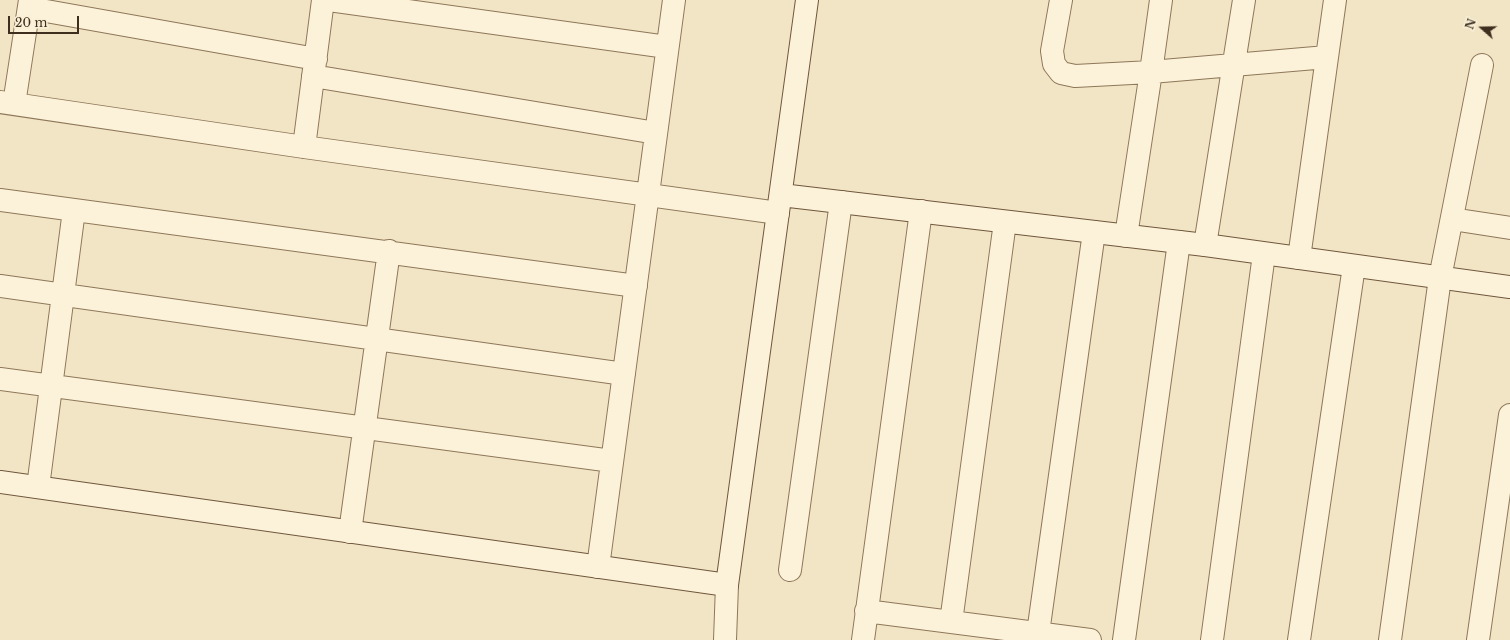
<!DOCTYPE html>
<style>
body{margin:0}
#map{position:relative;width:1510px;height:640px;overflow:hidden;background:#f2e5c5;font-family:"Libre Baskerville",serif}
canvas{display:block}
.north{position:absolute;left:1462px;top:8px;width:40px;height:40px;-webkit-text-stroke:3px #f8efd5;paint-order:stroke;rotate:290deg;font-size:11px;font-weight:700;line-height:16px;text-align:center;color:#3d2e1e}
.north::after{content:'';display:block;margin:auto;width:14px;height:18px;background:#3d2e1e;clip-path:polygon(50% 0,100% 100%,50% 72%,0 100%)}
.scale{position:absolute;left:8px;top:16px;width:71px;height:18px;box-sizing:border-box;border:2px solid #3d2e1e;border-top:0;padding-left:5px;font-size:12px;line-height:14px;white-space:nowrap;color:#3d2e1e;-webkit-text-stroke:3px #f8efd5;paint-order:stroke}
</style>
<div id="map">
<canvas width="1510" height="640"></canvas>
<div class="north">N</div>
<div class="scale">20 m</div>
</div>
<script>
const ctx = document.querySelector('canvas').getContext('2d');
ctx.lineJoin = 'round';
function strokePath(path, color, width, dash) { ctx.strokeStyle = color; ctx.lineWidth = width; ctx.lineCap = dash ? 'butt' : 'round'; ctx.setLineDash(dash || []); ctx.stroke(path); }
const street = new Path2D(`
 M329,0L667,47
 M1061,0L1052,51L1054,64L1061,73L1075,76L1151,72L1327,57
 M29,8L316,59
 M313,76L656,133
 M0,102L304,147L778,213
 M14,104L30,0
 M304,147L323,0
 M0,200L636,286
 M1452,219L1510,228
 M1126,236L1151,72L1161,0
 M1205,245L1244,0
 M1299,258L1335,0
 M0,286L624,374
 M0,379L612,461
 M38,487L74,210
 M350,532L389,251
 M598,567L674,0
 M790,570L841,202
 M866,611L1090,640
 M951,622L1005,222
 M1038,633L1094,232
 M725,640L727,585
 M863,640L921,211
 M1124,640L1179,242
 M1212,640L1264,254
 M1299,640L1354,266
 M1390,640L1440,278L1482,65
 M1478,640L1510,415`);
const secondary = new Path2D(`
 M781,195L1205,245L1510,287
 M0,482L727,585L807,0`);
strokePath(street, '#8e7759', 24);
strokePath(secondary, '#70573c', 24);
strokePath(street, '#fbf2d9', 22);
strokePath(secondary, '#fbf2d9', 22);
</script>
